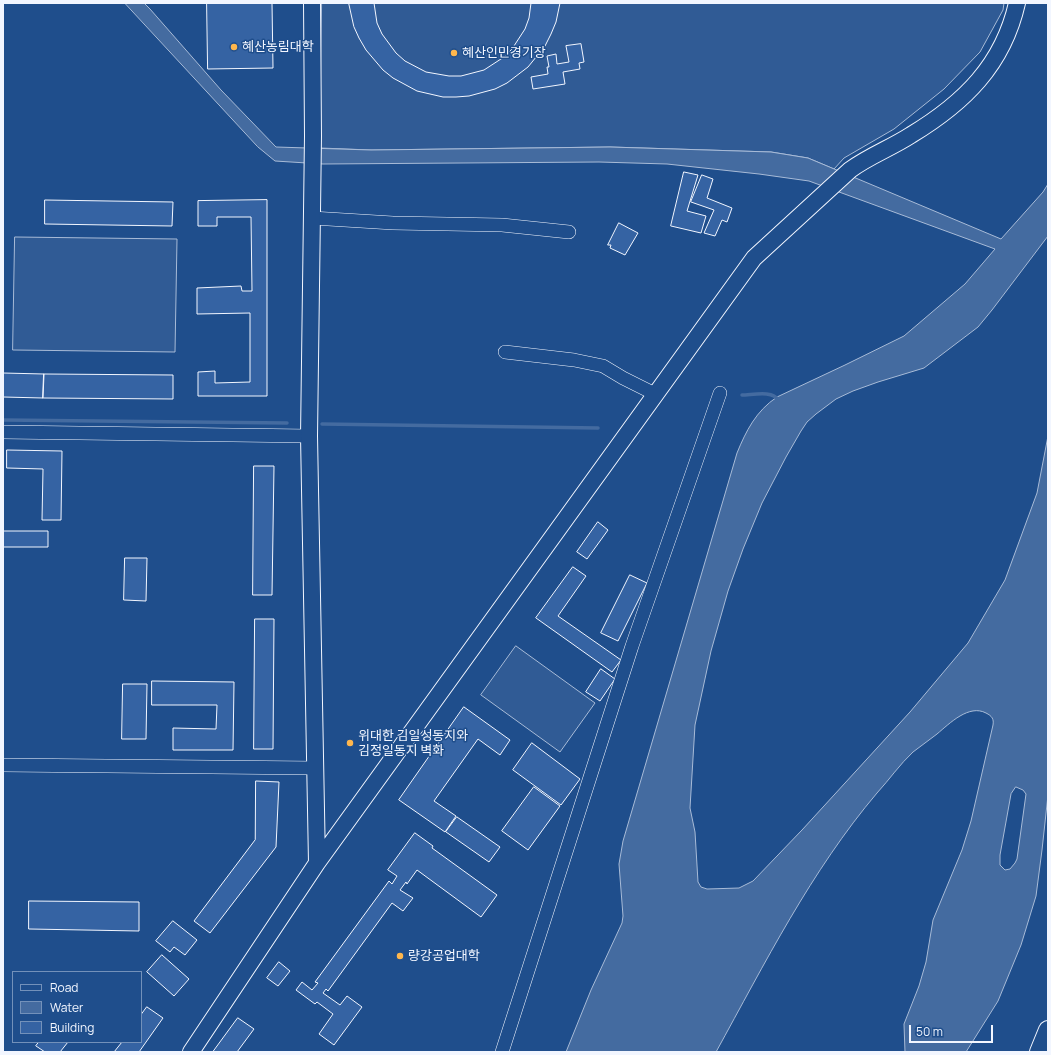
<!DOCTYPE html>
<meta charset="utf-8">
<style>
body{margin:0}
#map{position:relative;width:1051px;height:1055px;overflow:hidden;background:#1f4e8c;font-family:Manrope,sans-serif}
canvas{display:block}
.frame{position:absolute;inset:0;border:4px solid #f2f6ff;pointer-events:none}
.legend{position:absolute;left:12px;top:971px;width:130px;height:72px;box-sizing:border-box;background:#1f4e8c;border:1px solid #7391ba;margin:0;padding:5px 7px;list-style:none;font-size:12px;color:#f2f6ff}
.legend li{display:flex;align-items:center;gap:8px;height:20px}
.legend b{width:20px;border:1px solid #7391ba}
.scale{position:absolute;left:909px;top:1025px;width:84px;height:18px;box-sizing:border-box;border:2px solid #f2f6ff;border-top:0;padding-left:5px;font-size:12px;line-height:14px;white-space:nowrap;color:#f2f6ff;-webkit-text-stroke:3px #1f4e8c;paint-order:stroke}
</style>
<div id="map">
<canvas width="1051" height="1055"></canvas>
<div class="frame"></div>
<ul class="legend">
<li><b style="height:5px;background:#1f4e8c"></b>Road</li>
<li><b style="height:11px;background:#446ba0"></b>Water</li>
<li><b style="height:11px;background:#3563a3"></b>Building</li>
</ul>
<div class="scale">50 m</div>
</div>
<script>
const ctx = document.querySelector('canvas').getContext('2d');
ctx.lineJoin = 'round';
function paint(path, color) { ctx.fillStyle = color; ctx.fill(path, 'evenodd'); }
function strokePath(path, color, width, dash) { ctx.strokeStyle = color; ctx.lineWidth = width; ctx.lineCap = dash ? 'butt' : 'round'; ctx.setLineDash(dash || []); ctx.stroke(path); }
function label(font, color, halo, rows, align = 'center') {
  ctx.font = font + ' Manrope,"Noto Sans KR",sans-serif'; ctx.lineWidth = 3; ctx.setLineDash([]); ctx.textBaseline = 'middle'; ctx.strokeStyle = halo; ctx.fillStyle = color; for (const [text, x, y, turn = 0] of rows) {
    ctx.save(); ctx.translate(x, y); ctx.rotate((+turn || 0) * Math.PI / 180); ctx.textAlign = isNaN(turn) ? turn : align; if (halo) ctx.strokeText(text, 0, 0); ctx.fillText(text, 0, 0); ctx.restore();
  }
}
const built = new Path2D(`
 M322,3H1004L1003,10L980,52L944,89L894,129L844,158L834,169L808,158L771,152L610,147L371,150L320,148Z
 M15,237L177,239L175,352L13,350Z
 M516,646L595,703L560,752L481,695Z`);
paint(built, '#305b95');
strokePath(built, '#a8bbd7', 1);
const water = new Path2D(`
 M125,3H144L150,9L221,90L276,147L371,150L610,147L771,152L808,158L1001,239L1043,192L1048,184V236L992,310L978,327L924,368L878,382L853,391L836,399L816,414L807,422L801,431L786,457L762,503L743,549L728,591L711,651L695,725L690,808L695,832L698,882L701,887L707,889L739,888L753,881L802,830L910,712L968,643L1005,580L1037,493L1048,436V795L1042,850L1036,896L1021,945L998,1001L966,1052H905L904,1024L919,986L926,962L933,920L962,850L971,821L993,725C994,719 992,716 986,713C969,704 950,723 937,734C929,740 921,746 913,752C900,764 889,780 877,793C811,871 765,963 716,1052H566L591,990L622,923L623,916L619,864L623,841L737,453C746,431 756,411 777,397L845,365L904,336L965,284L995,249L809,181L759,174L667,164L599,162L323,164L275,161L258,147ZM1016,787L1023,790L1026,794L1017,859L1015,863L1010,869L1005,870L1000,865V855L1011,794Z`);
paint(water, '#446ba0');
strokePath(water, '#a8bbd7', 1);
strokePath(new Path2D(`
 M742,395C752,395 773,390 778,400
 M3,420L287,423
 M322,424L598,428`), '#446ba0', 3.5);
const building = new Path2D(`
 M207,3H272L273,68L208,69Z
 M349,3H374L377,23L382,34L396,53L405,61L426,72L449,76H461L484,70L504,57L512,49L525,29L529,18L531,3H560L556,22L551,34L545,46L528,67L507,83L495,89L469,96L456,97H443L417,91L393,78L383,70L366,50L359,38L354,27Z
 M581,44L584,62L579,63L580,69L563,72L565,84L533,89L531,77L548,74L547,67H549L547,56L556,54L557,64L569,62L566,46Z
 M684,172L698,175L687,211L706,216L701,233L671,226Z
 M702,175L713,179L707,198L732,208L727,222L722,220L715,236L704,233L714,210L691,202Z
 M45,200L173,202L172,226L45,224Z
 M267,200V396H198V372L215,371V383L250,382V313L197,314V288L241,286L242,291H252L251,217H217V226H198V201Z
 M619,223L638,233L625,255L610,248L611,245H608Z
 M3,373L44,374L43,398L3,397Z
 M44,374L173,375V399L43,398Z
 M7,450L62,451L61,520H42L43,469L7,468Z
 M254,466H274L272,595H253Z
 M598,522L608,530L587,559L577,552Z
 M3,531H48V547H3Z
 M125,558H147L146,601L124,600Z
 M573,567L586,576L558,616L621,660L612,672L536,618Z
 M630,575L647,583L618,641L601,633Z
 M255,619H274L273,749H254Z
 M601,669L615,679L600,701L586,692Z
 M152,681L234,682L233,750H173V728L216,729L217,705H152Z
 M123,684H147L146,739H122Z
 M464,707L510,740L500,755L478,739L434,801L456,816L445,832L399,800Z
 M532,743L580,779L561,805L513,770Z
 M256,781L279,782L276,847L210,933L194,921L255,840Z
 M534,787L560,806L528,850L502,831Z
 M457,817L500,847L489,862L446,832Z
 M415,833L433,846L432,848L497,895L481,917L417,870L407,884L406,882L400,890L413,898L403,911L392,903L328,991L326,989L323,993L340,1005L347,996L362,1007L334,1045L319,1034L333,1014L317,1002L315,1004L296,990L302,982L312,990L318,983L315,982L389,881L392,884L397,876L388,870Z
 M29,901L139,902V931L29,929Z
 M173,921L197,940L185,955L174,947L170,952L156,941Z
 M162,955L189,979L174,996L147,972Z
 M279,962L290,971L278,986L267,978Z
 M147,1007L163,1018L139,1052H114L122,1042H141V1015Z
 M238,1018L254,1029L237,1052H213Z
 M39,1042H68L60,1052H45L36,1046Z`);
paint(building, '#3563a3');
strokePath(building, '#f2f6ff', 1);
const minor = new Path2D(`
 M312,218L393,223L502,225L569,232
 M505,352L574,360L603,366L623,378L655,394
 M3,432L309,436
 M3,765L315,768
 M502,1052L632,646L720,393`);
const major = new Path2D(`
 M312,3L313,136L309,436L317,863
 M191,1052L317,863L754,258L850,170C869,156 891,148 911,135C964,103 1003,65 1017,3`);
const highway = new Path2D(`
 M1039,1052L1048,1030`);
strokePath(minor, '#f2f6ff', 14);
strokePath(major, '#f2f6ff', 18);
strokePath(highway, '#f2f6ff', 20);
strokePath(minor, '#1f4e8c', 13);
strokePath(major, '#1f4e8c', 16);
strokePath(highway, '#1f4e8c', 18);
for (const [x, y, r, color] of [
 [234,47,4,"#ffb74d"],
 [454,53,4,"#ffb74d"],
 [350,743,4,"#ffb74d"],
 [400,956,4,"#ffb74d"]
]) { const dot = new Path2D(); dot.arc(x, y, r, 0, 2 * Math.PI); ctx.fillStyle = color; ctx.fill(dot); strokePath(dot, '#1f4e8c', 1.5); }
label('13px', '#f2f6ff', '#1f4e8c', [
 ["혜산농림대학",242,47],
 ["혜산인민경기장",462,53],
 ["위대한 김일성동지와",358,736],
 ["김정일동지 벽화",358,751],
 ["량강공업대학",408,956]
], 'left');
</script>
